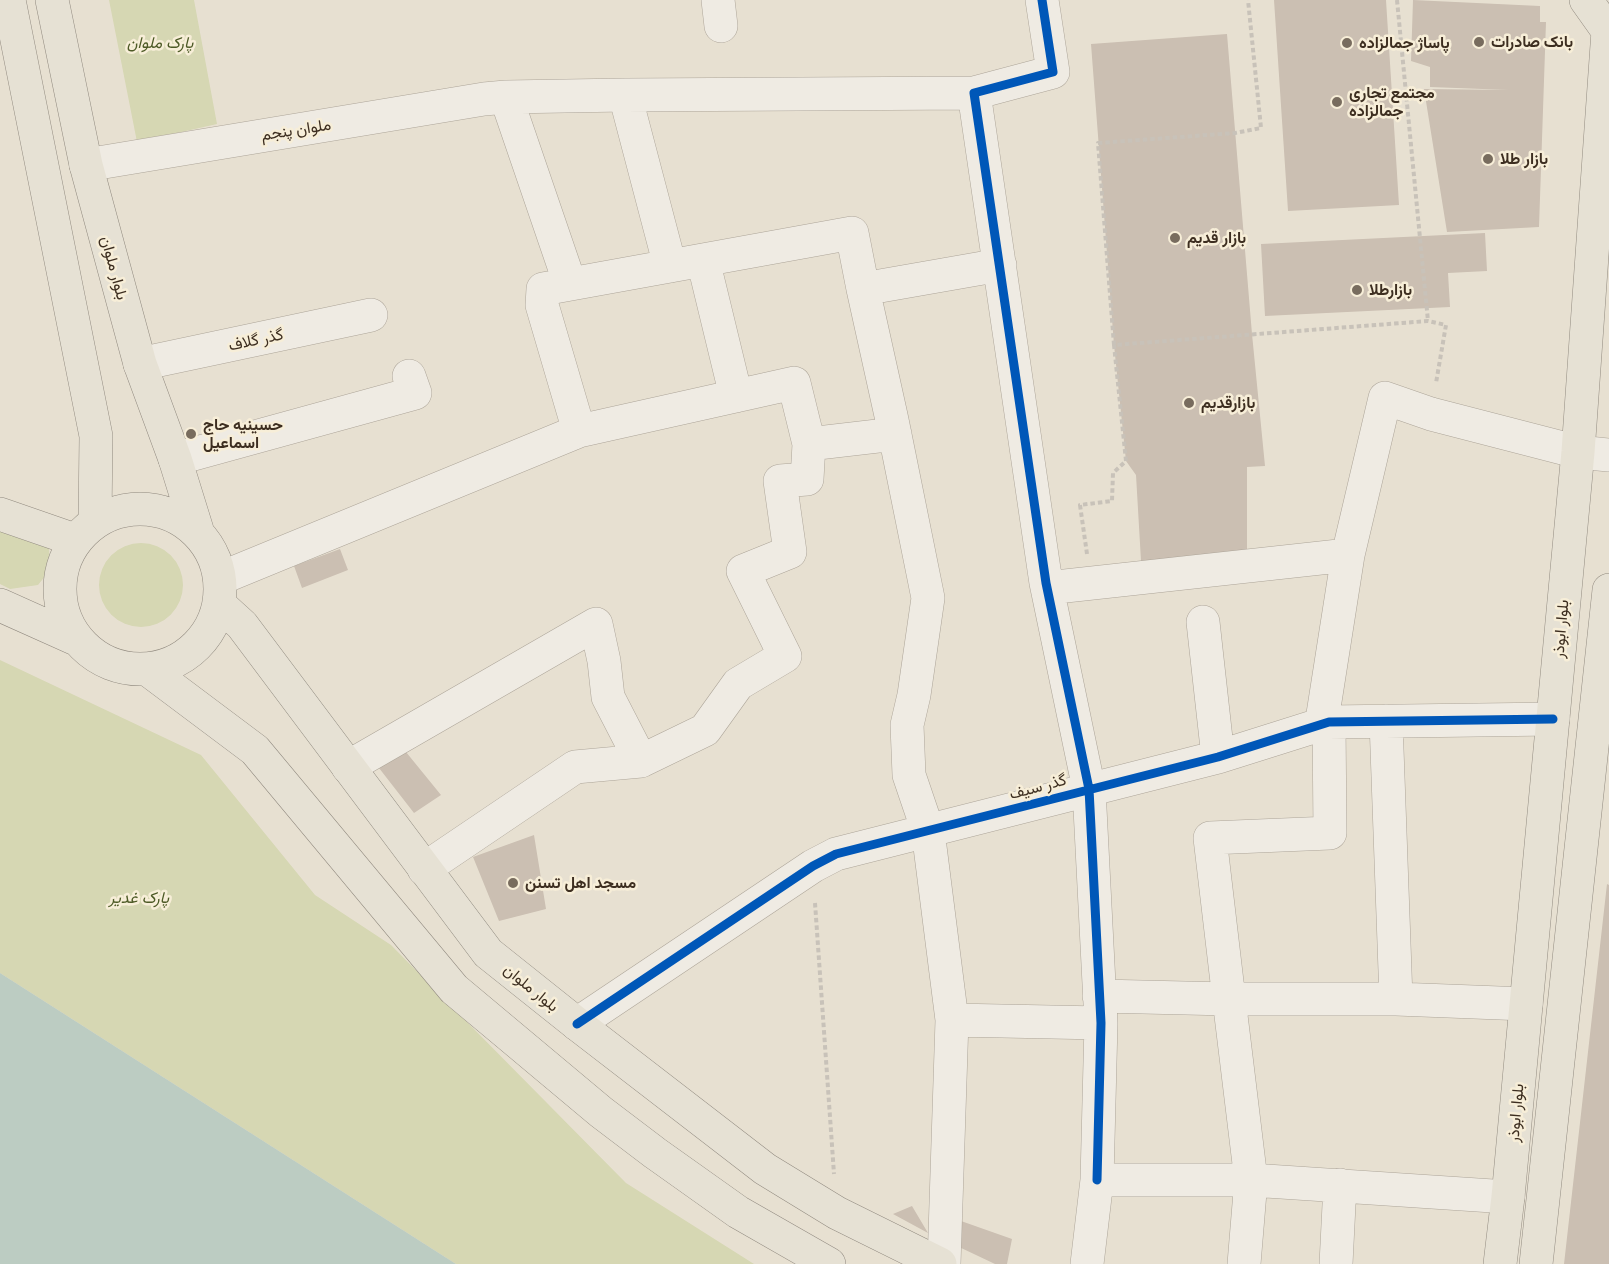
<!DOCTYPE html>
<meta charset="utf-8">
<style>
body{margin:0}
canvas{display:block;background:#e7e0d1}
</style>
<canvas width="1609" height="1264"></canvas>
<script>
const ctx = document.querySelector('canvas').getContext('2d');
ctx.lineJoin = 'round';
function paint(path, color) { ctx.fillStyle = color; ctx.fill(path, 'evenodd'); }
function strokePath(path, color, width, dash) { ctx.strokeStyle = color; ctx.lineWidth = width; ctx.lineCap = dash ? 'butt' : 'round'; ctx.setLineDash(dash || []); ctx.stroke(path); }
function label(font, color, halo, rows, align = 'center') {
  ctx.font = font + ' "Playfair Display",Vazirmatn,serif'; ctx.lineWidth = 5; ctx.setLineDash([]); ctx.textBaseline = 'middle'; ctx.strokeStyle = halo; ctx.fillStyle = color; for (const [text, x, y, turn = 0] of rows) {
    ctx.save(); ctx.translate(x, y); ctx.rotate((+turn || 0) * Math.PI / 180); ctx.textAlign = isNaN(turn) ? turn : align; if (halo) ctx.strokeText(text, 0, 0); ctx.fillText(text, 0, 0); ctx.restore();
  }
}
paint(new Path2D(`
 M109,0H194L217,124L137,142Z
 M0,520L49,547L50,570L38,585L10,589L0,584Z
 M99 585a42 42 0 1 1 84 0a42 42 0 1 1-84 0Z
 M0,660L201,755L315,895L391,945L626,1183L754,1264H456L0,973Z`), '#d6d7b3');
paint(new Path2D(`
 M0,973L456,1264H0Z`), '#bcccc2');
paint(new Path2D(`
 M1274,0H1386L1399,205L1288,211Z
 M1413,0L1540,6V22H1546L1539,227L1447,232L1424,89L1509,90L1430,87V67L1411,61Z
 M1227,34L1252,334L1265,466L1247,467V566L1142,578L1136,475L1126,461L1114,345L1091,44Z
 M1485,233L1487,271L1448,273L1450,307L1265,316L1261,244Z
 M340,549L348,570L302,588L294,566Z
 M406,752L441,795L414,813L379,768Z
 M534,835L546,909L499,921L473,857Z
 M1607,884L1609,885V1264H1564Z
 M912,1206L928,1233L893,1214Z
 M961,1221L1012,1239L1007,1264H995L957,1246Z`), '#cbbfb2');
const minor = new Path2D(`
 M718,0L721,26
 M1042,0L1053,72L974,93L1046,583L1089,789L1101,1023L1097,1180
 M625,95L974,93
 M506,97L570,284
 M86,165L484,99L506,97L625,95L670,266
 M703,260L736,396
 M863,289L892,420L928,598L914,695L907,725L909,775L928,831L952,1020L944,1264
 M140,364L371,315
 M579,431L542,305L543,289L852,233L863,289L1000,265
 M175,459L415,393L409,376
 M1348,555L1385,398L1431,414L1578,452L1609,455
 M221,578L579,431L794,383L809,444L895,434
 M1047,588L1348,555L1323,714L1329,722L1330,833L1210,838L1229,999L1099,996
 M1203,622L1218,757
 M1386,721L1396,999
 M348,767L596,624L604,661L608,697L641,761
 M424,869L575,767L641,761L705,730L738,684L785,656L743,571L790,552L780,481L807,479L809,444
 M952,1020L1101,1023
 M577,1024L813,866L836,854L1218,757L1329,722L1553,719
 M1508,1197L1251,1180L1229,999H1396L1526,1004
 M1087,1264L1097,1180H1251L1244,1264
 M1336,1264L1340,1185`);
const major = new Path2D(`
 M9,0L96,436L95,521
 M52,0L86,165L140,364L175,459L197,530
 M60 589a80 80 0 1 1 160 0a80 80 0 1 1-160 0Z
 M0,514L75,540
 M0,605L78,640
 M220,605L242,625L488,953L577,1024L765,1169L837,1213L940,1264
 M147,669L255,750L454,989L601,1112L655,1153L738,1212L829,1264
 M1500,1264L1508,1197L1578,452L1608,31L1586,0
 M1536,1264L1609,590`);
strokePath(minor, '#ada599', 34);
strokePath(major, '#928b80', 34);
strokePath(new Path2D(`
 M1397,0L1428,321
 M1114,345L1098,143L1235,133L1261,128L1248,0
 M1087,554L1080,505L1112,501L1113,473L1126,461L1114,345L1428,321L1446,325L1436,383
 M815,903L834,1174`), '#c8c2b9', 4, [4.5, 3]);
strokePath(minor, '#efebe3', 33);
strokePath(major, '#e6e1d4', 33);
strokePath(new Path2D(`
 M1042,0L1053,72L974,93L1046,583L1089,789L1101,1023L1097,1180
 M577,1024L813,866L836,854L1218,757L1329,722L1553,719`), '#0057b8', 9);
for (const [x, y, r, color] of [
 [1479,42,6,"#786c5e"],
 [1347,43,6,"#786c5e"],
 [1337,102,6,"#786c5e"],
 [1488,159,6,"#786c5e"],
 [1175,238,6,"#786c5e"],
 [1357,290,6,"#786c5e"],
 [1189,403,6,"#786c5e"],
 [191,434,6,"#786c5e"],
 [513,883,6,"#786c5e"]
]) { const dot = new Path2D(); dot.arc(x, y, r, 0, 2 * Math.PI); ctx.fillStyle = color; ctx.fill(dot); strokePath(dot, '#f7eed8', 2); }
label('bold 16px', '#3d2e20', '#f7eed8', [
 ["بانک صادرات",1491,42],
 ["پاساژ جمالزاده",1359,43],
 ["مجتمع تجاری",1349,93],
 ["جمالزاده",1349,111],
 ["بازار طلا",1500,159],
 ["بازار قدیم",1187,238],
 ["بازارطلا",1369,290],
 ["بازارقدیم",1201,403],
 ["حسینیه حاج",203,425],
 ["اسماعیل",203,443],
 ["مسجد اهل تسنن",525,883]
], 'left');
label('italic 16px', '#4d5a26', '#f7eed8', [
 ["پارک ملوان",160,43],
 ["پارک غدیر",139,898]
]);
label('16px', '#3d2e20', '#f7eed8', [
 ["ملوان پنجم",296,130,-9],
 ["بلوار ملوان",114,268,75],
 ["گذر گلاف",256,340,-12],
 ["بلوار ابوذر",1561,629,-85],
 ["گذر سیف",1038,787,-15],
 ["بلوار ملوان",531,988,39],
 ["بلوار ابوذر",1516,1113,-85]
]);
</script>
